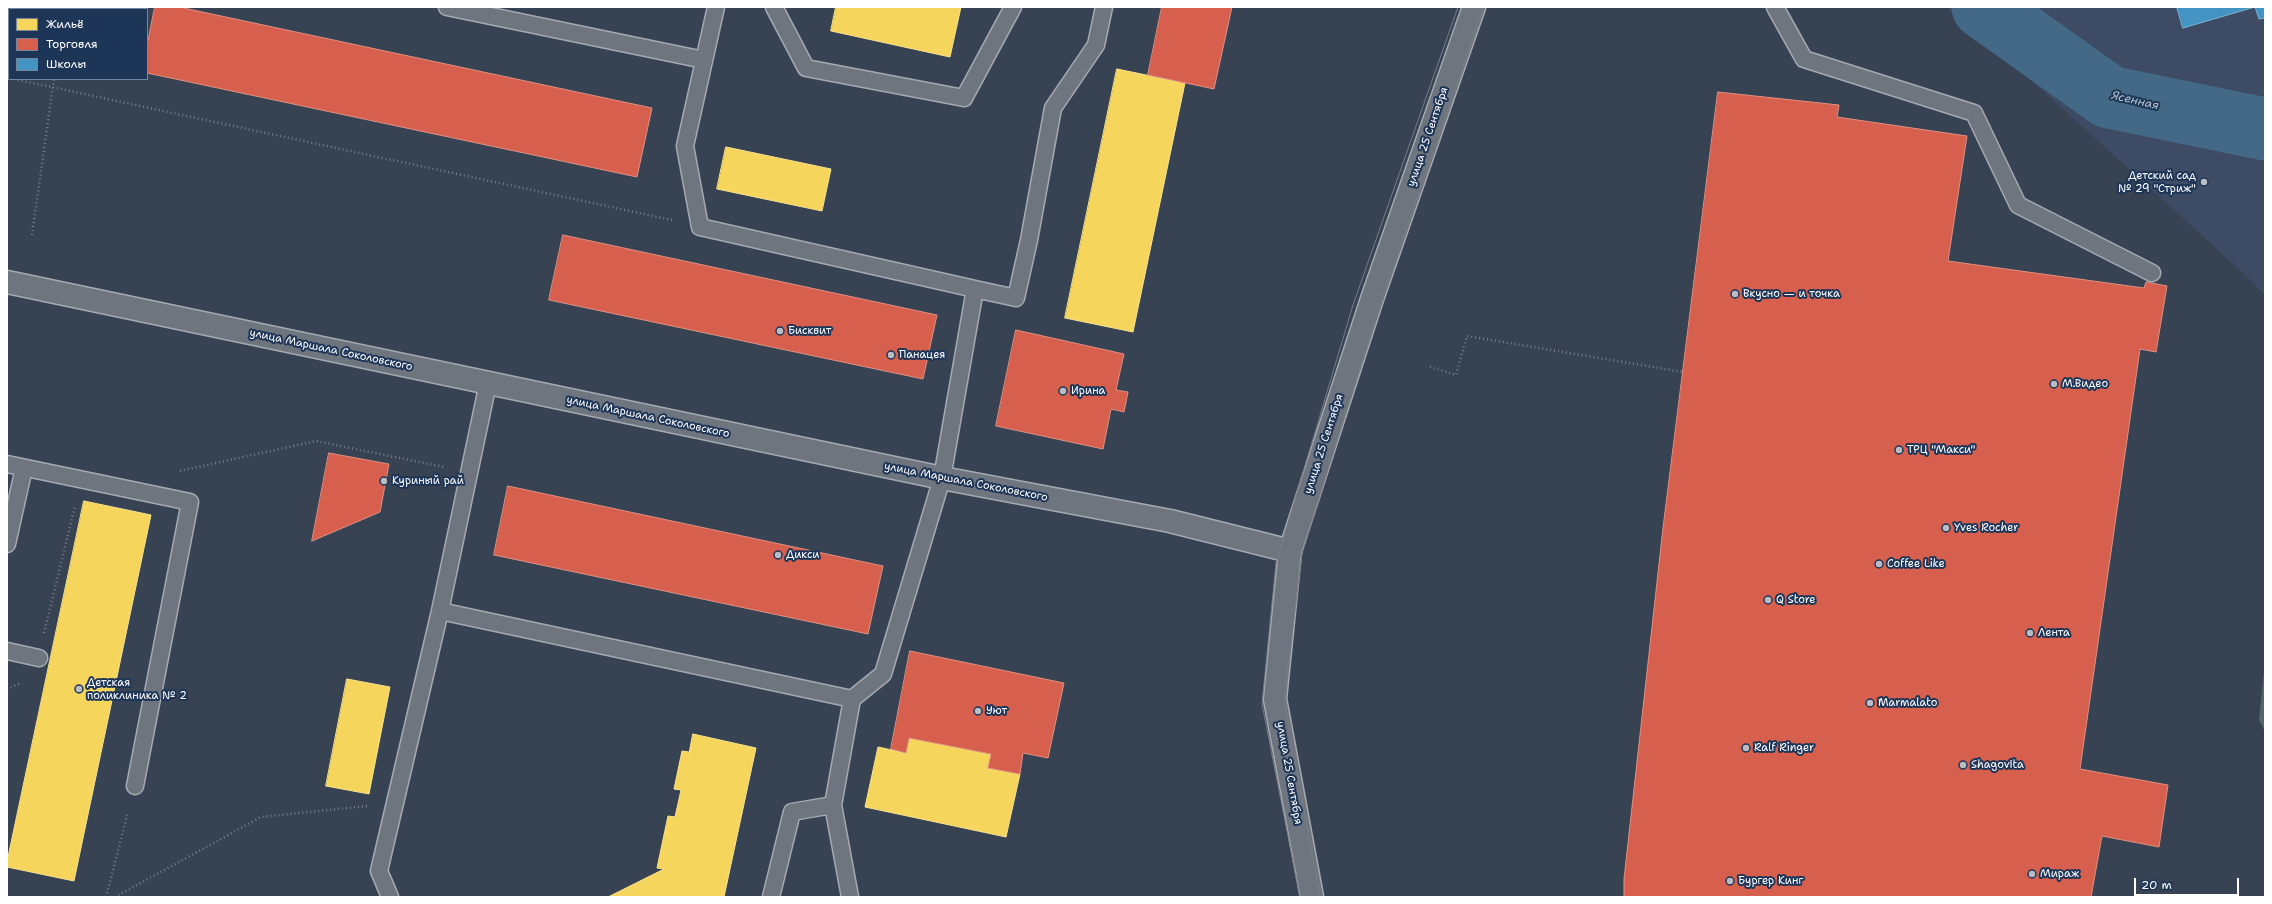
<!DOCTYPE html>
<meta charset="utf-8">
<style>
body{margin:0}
#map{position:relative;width:2272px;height:904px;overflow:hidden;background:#374253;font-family:"Shantell Sans",sans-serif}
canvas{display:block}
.frame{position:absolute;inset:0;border:8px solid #fff;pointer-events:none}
.legend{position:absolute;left:8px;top:8px;width:140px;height:72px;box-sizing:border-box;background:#1d3557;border:1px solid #77869a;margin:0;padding:5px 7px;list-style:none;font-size:12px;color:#fff}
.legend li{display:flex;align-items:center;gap:8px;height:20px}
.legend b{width:20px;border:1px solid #77869a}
.scale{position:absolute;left:2134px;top:878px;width:105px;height:18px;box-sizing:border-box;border:2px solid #fff;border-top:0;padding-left:5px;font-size:12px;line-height:14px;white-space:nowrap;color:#fff;-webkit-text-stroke:3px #1d3557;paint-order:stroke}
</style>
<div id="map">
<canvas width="2272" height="904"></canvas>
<div class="frame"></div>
<ul class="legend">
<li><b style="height:11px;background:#f6d55c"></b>Жильё</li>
<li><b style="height:11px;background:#d6604d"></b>Торговля</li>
<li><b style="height:11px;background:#4393c3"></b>Школы</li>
</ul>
<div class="scale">20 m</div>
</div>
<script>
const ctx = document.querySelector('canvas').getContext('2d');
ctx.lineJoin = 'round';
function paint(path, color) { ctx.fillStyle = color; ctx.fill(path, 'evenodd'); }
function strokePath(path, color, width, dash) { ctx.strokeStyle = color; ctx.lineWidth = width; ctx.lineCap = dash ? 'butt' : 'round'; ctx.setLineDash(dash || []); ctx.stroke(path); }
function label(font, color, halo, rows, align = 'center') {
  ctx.font = font + ' "Shantell Sans",sans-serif'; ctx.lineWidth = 4; ctx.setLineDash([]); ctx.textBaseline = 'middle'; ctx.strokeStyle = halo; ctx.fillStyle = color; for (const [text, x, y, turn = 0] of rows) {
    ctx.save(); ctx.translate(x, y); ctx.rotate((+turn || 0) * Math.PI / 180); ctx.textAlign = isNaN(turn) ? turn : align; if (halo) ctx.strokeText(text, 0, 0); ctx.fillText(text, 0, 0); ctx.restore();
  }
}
paint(new Path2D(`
 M1946,7H2265V296L2253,282L2033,82Z`), '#3e4b64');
paint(new Path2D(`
 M2265,662V731L2259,720Z`), '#526867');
const homes = new Path2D(`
 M836,7H961L950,57L831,31Z
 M1117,69L1185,83L1133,332L1065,318Z
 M726,147L831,169L822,211L717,189Z
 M84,501L151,515L74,881L7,867V862Z
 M347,679L390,687L369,794L326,786Z
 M693,734L756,748L724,897H608L664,869L657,868L668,816L675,817L681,790L674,789L682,751L689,752Z
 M909,738L991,754L988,768L1020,774L1006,837L865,807L878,747L906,753Z`);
paint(homes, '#f6d55c');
strokePath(homes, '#f9e28d', 1);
const shops = new Path2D(`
 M155,7H179L652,108L637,177L147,73V46Z
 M1162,7H1232L1214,89L1148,75Z
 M1718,92L1839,105L1837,117L1967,136L1948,261L2144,288L2146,282L2167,286L2156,352L2140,349L2080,769L2168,785L2159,847L2102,836L2091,897H1624V879L1663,528Z
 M563,235L937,315L923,379L549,300Z
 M1016,330L1124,354L1116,390L1128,392L1124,412L1111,409L1103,449L996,426Z
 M329,453L389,464L380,512L312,541Z
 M508,486L883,566L868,634L494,555Z
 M910,651L1064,683L1048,758L1023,753L1020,774L988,768L991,754L909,738L906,753L891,749Z`);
paint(shops, '#d6604d');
strokePath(shops, '#e29082', 1);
const schools = new Path2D(`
 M2177,7H2265V18L2259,19L2255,7L2183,28Z`);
paint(schools, '#4393c3');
strokePath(schools, '#7bb3d5', 1);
strokePath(new Path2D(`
 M1983,7L2109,97L2265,129`), '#436986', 63);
const service = new Path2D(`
 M447,7L704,60
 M716,7L685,146L700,227L975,289L942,478L883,674L852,699L833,805L792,812L771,897
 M774,7L806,68L964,98L1013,7
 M1775,7L1804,59L1974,113L2018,205L2152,273
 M975,289L1016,298L1029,240L1053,108L1096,45L1104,7
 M7,464L190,502L135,786
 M7,544L24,468
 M440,611L852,699
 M7,651L39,658
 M833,805L850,897
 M390,897L379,871L440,611L488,383`);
const minor = new Path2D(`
 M7,282L942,478L1170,521L1290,551`);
const secondary = new Path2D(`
 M1312,897L1275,699L1290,551L1372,299L1474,7`);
strokePath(service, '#a5aab2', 19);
strokePath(minor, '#a5aab2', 25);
strokePath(secondary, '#a5aab2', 25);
strokePath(new Path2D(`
 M64,9L65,7
 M7,78H9
 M14,79L672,220
 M32,235L54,79
 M1430,367L1456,375L1467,336L1683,372
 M180,471L316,441L444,467
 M44,633L75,506
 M7,689L21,683
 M106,897L128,812
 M115,897L261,817L367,806`), '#777e86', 2.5, [1, 3]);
strokePath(service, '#6f757e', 16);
strokePath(minor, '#6f757e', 22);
strokePath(secondary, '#6f757e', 22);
strokePath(new Path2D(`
 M1300,897L1262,704L1276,563L1353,305L1458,7
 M1320,897L1284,700L1302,553L1379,307L1484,7`), '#777e86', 1);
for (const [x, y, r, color] of [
 [2204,182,4,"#b9bdc3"],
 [1735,294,4,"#b9bdc3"],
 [780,331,4,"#b9bdc3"],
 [891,355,4,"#b9bdc3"],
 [2054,384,4,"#b9bdc3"],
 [1063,391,4,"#b9bdc3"],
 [1899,450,4,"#b9bdc3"],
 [384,481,4,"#b9bdc3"],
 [1946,528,4,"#b9bdc3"],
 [778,555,4,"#b9bdc3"],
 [1879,564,4,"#b9bdc3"],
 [1768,600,4,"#b9bdc3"],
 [2030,633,4,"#b9bdc3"],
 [79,689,4,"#b9bdc3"],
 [1870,703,4,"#b9bdc3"],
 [978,711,4,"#b9bdc3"],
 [1746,748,4,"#b9bdc3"],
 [1963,765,4,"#b9bdc3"],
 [2032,874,4,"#b9bdc3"],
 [1730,881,4,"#b9bdc3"]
]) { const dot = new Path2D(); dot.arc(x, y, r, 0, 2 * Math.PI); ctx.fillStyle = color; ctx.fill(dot); strokePath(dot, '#1d3557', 1.5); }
label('11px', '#fff', '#1d3557', [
 ["улица 25 Сентября",1428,137,-71],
 ["улица Маршала Соколовского",331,350,12],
 ["улица Маршала Соколовского",648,417,12],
 ["улица 25 Сентября",1324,444,-72],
 ["улица Маршала Соколовского",966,482,11],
 ["улица 25 Сентября",1289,773,80]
]);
label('11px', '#fff', '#1d3557', [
 ["Детский сад",2196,176,"right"],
 ["№ 29 \"Стриж\"",2196,189,"right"],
 ["Вкусно — и точка",1743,294],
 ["Бисквит",788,331],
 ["Панацея",899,355],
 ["М.Видео",2062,384],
 ["Ирина",1071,391],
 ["ТРЦ \"Макси\"",1907,450],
 ["Куриный рай",392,481],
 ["Yves Rocher",1954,528],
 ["Дикси",786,555],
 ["Coffee Like",1887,564],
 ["Q Store",1776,600],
 ["Лента",2038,633],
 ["Детская",87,683],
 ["поликлиника № 2",87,696],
 ["Marmalato",1878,703],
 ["Уют",986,711],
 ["Ralf Ringer",1754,748],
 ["Shagovita",1971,765],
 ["Мираж",2040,874],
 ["Бургер Кинг",1738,881]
], 'left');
label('italic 12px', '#b4c5d1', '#1d3557', [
 ["Ясенная",2135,101,13]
]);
</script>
